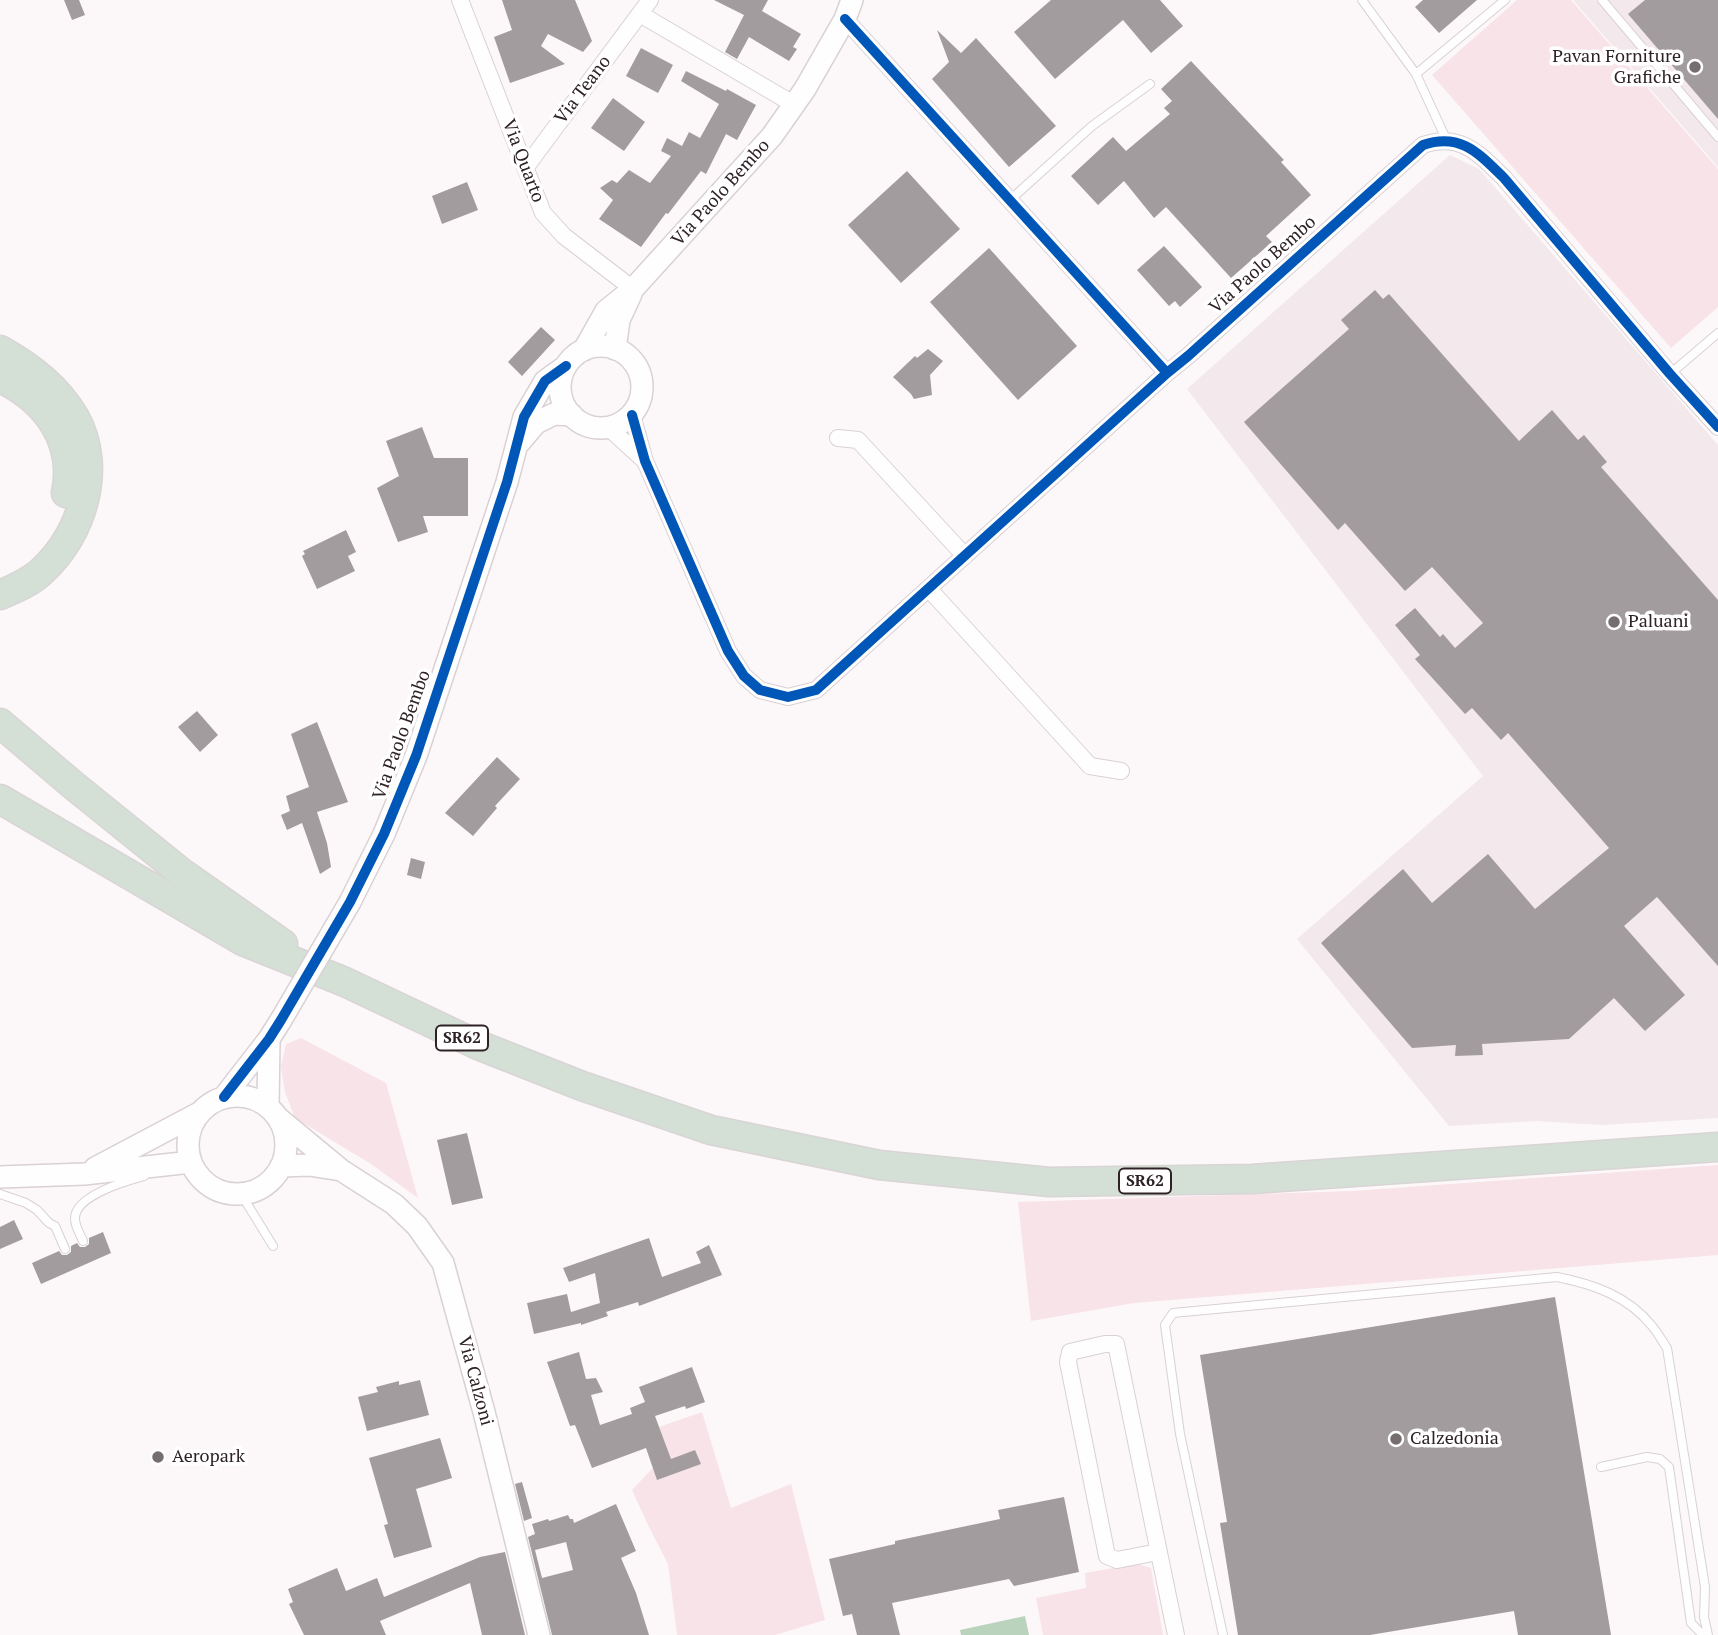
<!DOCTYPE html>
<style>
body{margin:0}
canvas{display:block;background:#fcf7f9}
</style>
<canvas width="1718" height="1635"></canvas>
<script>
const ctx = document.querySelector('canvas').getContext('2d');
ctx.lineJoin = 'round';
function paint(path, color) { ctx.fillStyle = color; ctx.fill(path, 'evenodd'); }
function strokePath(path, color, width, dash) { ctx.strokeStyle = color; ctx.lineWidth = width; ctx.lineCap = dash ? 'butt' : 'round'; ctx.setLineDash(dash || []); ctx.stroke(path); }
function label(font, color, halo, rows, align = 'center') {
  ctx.font = font + ' "PT Serif",serif'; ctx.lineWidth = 7; ctx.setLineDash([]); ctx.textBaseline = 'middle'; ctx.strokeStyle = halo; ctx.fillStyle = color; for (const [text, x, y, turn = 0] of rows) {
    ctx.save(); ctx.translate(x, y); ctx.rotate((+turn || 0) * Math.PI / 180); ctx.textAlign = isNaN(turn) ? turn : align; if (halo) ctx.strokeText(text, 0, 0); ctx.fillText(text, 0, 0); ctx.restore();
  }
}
paint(new Path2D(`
 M1573,0H1718V167Z
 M1450,155L1479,169L1718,445V1118L1602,1125L1537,1121L1449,1126L1297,939L1483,776L1187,389Z`), '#f3e8eb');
paint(new Path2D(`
 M1517,0H1571L1718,169V307L1671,348L1432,75Z
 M301,1038L386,1083L418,1198L371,1164L295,1118L285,1092L281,1067L286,1044Z
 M1718,1165V1255L1134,1303L1031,1321L1018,1202L1352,1191Z
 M702,1412L731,1508L791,1484L825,1620L775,1635H677L668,1564L649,1527L632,1490L668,1452L659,1427Z
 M1137,1564L1151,1568L1163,1635H1043L1036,1598L1086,1588L1085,1573Z`), '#f8e3e8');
paint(new Path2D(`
 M1025,1616L1029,1635H961L960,1630Z`), '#bad3bd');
paint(new Path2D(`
 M64,0H79L85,15L72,20Z
 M502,0H575L592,41L583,52L548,34L541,46L565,64L510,83L494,37L512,30Z
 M714,0H768L762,11L801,34L793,47L797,49L789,61L749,37L737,59L725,52L744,15Z
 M1051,0H1160L1183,26L1151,53L1123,20L1055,79L1014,32Z
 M1423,0H1477L1439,33L1415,7Z
 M1645,0H1718V119L1628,14Z
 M937,30L961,53L976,38L1056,126L1009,167L932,79L949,62Z
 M641,48L673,65L658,93L626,76Z
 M1191,61L1284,160L1281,162L1311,195L1266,236L1272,242L1231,278L1166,207L1154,218L1124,181L1098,205L1071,176L1113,137L1126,151L1170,114L1164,108L1172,101L1161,89Z
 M686,71L726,91L727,89L756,105L737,140L726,134L706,174L701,171L668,214L666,213L641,247L599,219L613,200L600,188L612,180L617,183L629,170L650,183L671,156L661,151L667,138L682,146L689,132L700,138L719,104L681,81Z
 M613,98L645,122L624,151L591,128Z
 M907,171L960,229L901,283L848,225Z
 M467,182L478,210L442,224L432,196Z
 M1164,246L1202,287L1180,307L1175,301L1169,306L1137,270Z
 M989,248L1077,346L1018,400L930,302Z
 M1375,290L1383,299L1389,294L1519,441L1552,410L1578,440L1584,435L1607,462L1601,467L1718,600V966L1657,897L1624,926L1685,995L1645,1031L1614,998L1569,1039L1482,1044L1483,1055L1455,1056L1456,1045L1412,1048L1321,943L1403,869L1432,903L1488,854L1535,909L1609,848L1508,733L1501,740L1472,708L1465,714L1415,659L1420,655L1395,625L1415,608L1440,637L1443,634L1455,648L1483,623L1432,567L1405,591L1345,523L1338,530L1244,422L1349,329L1341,320Z
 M541,327L555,340L522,376L508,362Z
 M928,349L943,361L930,375L932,395L914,399L911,394L893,377L915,356L917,358Z
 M422,427L434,458H468V516H423L428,532L398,542L377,488L399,476L386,441Z
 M346,530L356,552L348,556L355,571L317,589L302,556L305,554L303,551Z
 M197,711L218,735L200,752L178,727Z
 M317,722L348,802L317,812L327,843L331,867L320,874L302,823L287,830L281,815L290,811L286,796L309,787L291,734Z
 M497,757L520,779L495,806L497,808L473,836L445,813Z
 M411,858L425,862L421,879L407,875Z
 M467,1133L483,1198L452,1205L437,1140Z
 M14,1220L23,1239L0,1249V1227Z
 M103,1232L111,1253L41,1284L32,1263L59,1251L62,1255H67L71,1252V1246L77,1243L80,1247H85L89,1244V1238Z
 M649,1238L662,1277L701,1263L696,1252L709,1245L722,1275L639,1306L638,1302L606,1312L608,1316L581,1325V1323L534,1334L527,1303L567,1294L571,1312L600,1303L595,1273L569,1282L563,1268Z
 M1555,1297L1611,1635H1518L1514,1611L1370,1635H1238L1220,1523L1227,1522L1200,1355Z
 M579,1352L586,1379L596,1378L603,1392L591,1395L600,1425L632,1414L630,1408L645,1402L639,1387L692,1367L705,1402L686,1409L685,1406L655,1416L671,1459L695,1450L701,1464L657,1480L646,1448L592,1468L575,1425L570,1426L547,1362Z
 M420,1380L429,1415L367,1431L358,1397L378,1392L376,1387L399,1381V1385Z
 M440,1438L452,1478L416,1489L432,1547L394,1558L384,1525L388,1524L369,1458Z
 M522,1482L532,1518L524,1521L515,1484Z
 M1064,1497L1079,1572L1014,1586L1009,1579L892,1603L900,1635H857L852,1614L843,1616L829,1559L895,1544V1541L1000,1519L998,1510Z
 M616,1504L636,1551L621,1558L636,1593L649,1635H552L528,1537L535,1534L532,1524L548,1519L549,1521L568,1515L570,1519H573L574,1523ZM566,1542L573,1570L542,1578L535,1550Z
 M505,1552L525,1635H482L470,1583L380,1621L386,1635H304L289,1604L293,1602L288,1589L337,1568L346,1591L377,1578L384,1597L480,1557Z`), '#a39c9e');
const lane = new Path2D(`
 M1362,0L1416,74L1447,141
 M1602,0L1718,137
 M1416,74L1505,0
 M1010,200L1092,126L1150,84
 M1670,374L1718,333
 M0,1194L26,1203L37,1210L49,1223L55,1226L65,1249
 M241,1194L273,1246
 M83,1241C80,1234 75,1226 75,1219C74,1196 126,1181 144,1176
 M1601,1467L1647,1457L1660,1459L1669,1467L1691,1623L1703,1635
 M1223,1635L1180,1434L1165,1325L1173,1313L1557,1277C1593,1284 1628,1296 1652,1326C1658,1333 1662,1341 1667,1348L1705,1587L1704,1617L1708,1635`);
const street = new Path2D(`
 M460,0L543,213L564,236L633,289
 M640,14L795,105
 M845,19L1167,373L1188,356L1423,145C1461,132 1479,154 1504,178L1670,374L1718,427
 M526,167L650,0
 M632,415L645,461L728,651L744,676L760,690L788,697L816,690L1167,373
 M609,428L644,460
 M838,438L858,440L965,556
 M929,589L1090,766L1121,771
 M1158,1552L1117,1560L1107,1556L1068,1362L1070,1352L1105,1344H1116L1176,1635`);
const secondary = new Path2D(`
 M560 387a41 41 0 1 1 82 0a41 41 0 1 1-82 0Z
 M615,349L619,320L631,294
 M584,350L606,311L633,289L772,136L805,89L845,19L852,0
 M519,443L536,423L554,414L572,415
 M350,902L384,834L416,756L507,482L524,417L545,381L566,366
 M188 1145a49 49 0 1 1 98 0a49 49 0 1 1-98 0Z
 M224,1097L269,1039L281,1020
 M268,1107L269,1039
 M277,1117L341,1170L394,1204L417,1226L443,1263L484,1412L539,1635
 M281,1166L309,1165L341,1170
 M95,1168L199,1113
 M0,1177L84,1174L191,1162`);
const highway = new Path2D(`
 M0,350C30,367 57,387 75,418C103,468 82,535 42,571C31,582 14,589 0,595
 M0,378C45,399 77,440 66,493
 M0,723L73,785L182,873L283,944
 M0,799L243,941L345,982L478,1045L582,1086L711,1130L879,1165L1049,1182L1252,1179L1718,1147`);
strokePath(lane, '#d9d1d4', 10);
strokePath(street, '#d9d1d4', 18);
strokePath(secondary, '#d9d1d4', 24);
strokePath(highway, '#d9d4d5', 31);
strokePath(lane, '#fffefe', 8);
strokePath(street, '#fffefe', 16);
strokePath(secondary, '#fffefe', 21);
strokePath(highway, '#d4e0d6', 28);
const secondaryBridge = new Path2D(`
 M281,1020L350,902`);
strokePath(secondaryBridge, '#d9d1d4', 24, []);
strokePath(secondaryBridge, '#fffefe', 21);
strokePath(new Path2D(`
 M845,19L1167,373L1188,356L1423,145C1461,132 1479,154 1504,178L1670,374L1718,427
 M632,415L645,461L728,651L744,676L760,690L788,697L816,690L1167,373
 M224,1097L269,1039L281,1020L350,902L384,834L416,756L507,482L524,417L545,381L566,366`), '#0057b8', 10);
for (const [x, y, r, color] of [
 [1695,67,7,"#766d6f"],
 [1614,622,7,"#766d6f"],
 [1396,1439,7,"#766d6f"],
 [158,1457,7,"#766d6f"]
]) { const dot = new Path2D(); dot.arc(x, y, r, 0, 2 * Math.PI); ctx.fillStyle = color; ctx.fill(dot); strokePath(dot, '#fff', 2.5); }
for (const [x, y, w] of [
 [462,1038,52],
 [1145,1181,52]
]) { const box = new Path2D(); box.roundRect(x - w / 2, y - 12.5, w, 25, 5); ctx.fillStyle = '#fff'; ctx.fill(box); strokePath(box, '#2e2225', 2); }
label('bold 16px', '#2e2225', null, [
 ["SR62",462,1038],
 ["SR62",1145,1181]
]);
label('18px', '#2e2225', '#fff', [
 ["Pavan Forniture",1681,57,"right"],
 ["Grafiche",1681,78,"right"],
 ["Paluani",1628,622],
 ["Calzedonia",1410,1439],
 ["Aeropark",172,1457]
], 'left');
label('18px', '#2e2225', '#fff', [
 ["Via Teano",583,90,-53],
 ["Via Quarto",523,161,69],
 ["Via Paolo Bembo",721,193,-48],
 ["Via Paolo Bembo",1263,265,-42],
 ["Via Paolo Bembo",402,735,-70],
 ["Via Calzoni",475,1381,75]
]);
</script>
